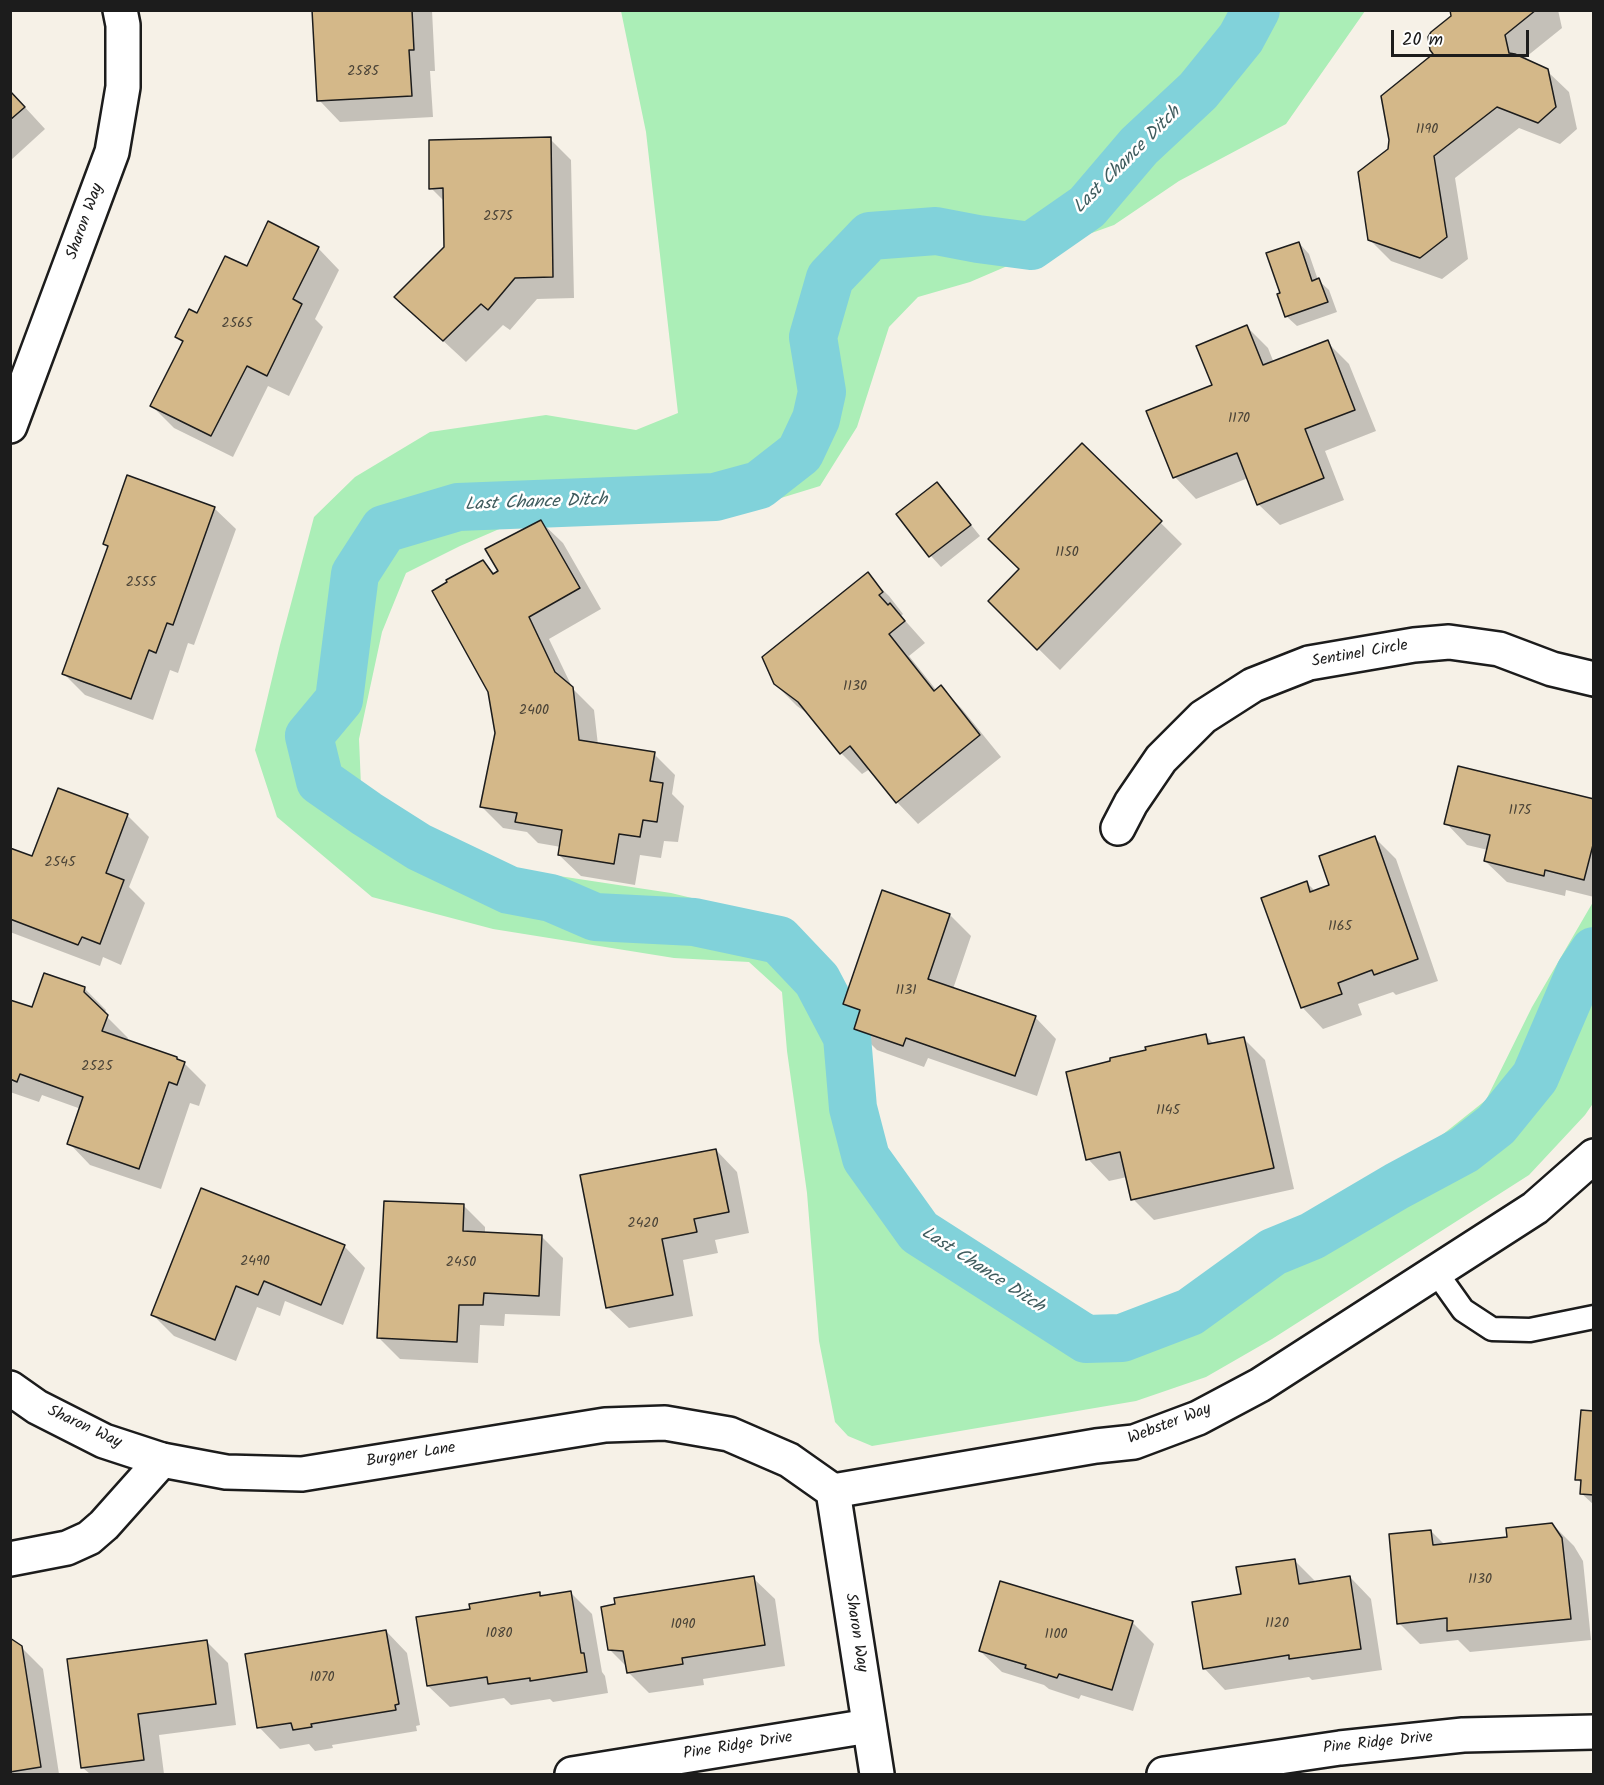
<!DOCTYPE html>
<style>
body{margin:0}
#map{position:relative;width:1604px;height:1785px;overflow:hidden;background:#f6f1e7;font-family:Kalam,sans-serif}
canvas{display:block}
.frame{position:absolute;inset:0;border:12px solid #1c1c1c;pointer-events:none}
.scale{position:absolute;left:1391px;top:30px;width:138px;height:27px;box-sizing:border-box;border:3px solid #1c1c1c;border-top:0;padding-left:8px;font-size:18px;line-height:21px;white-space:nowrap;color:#1c1c1c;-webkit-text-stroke:4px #fff;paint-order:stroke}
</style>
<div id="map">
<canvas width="1604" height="1785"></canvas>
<div class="frame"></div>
<div class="scale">20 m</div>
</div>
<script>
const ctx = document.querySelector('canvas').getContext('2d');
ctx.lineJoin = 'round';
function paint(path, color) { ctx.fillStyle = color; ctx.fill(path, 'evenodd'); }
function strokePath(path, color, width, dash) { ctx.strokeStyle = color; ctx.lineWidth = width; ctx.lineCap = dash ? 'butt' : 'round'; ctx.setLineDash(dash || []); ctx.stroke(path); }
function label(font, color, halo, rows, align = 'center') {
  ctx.font = font + ' Kalam,sans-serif'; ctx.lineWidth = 5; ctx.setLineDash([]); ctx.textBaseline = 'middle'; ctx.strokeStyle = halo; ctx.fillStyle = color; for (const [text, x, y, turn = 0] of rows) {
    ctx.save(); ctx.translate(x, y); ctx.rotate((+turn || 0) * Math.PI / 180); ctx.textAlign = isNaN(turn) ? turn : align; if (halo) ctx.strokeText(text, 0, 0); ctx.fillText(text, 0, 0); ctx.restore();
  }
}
paint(new Path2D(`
 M621,11H1365L1286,124L1179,181L1114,225L1047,249L970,282L918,297L889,327L857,427L820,486L732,513L618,512L527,517L460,546L406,573L382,632L359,739L361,786L424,835L526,871L671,893L771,917L816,967L849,1015L861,1129L887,1173L951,1245L1089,1330L1144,1323L1403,1166L1486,1100L1532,1007L1593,902L1594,1102L1585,1115L1529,1175L1272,1339L1206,1377L1136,1401L872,1446L848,1436L835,1422L819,1341L807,1193L787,1051L782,992L749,962L674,958L493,929L372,897L277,817L255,750L280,645L314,517L355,477L430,432L546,415L636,430L678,413L646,132Z`), '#abeeb7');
paint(new Path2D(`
 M314,10H432L435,71H430L433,117L340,122L319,100Z
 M1452,10H1558L1562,28L1526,57L1527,61L1547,71L1569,92L1577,129L1560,144L1519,128L1455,178L1468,259L1442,279L1391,261L1369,239L1390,150L1453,17Z
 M10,91L45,129L10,161Z
 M550,139L571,160L574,298L537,299L510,330L503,325L466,362L396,297L446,248L445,202L431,188Z
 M1299,243L1309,254L1318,280L1329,290L1337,312L1297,326L1286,316L1282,294Z
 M318,248L339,270L315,319L323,327L289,396L268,386L233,457L174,428L152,406L183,343L177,337L198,315L247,268Z
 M1247,327L1268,348L1274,363L1327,342L1349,364L1376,431L1325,451L1344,500L1280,525L1258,504L1248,478L1196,499L1175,477L1148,412L1214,386Z
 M1082,445L1182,544L1060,670L990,601L1021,569Z
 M937,484L947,495L980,536L941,567L931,556L898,515Z
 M214,508L236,529L194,645L188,643L178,673L170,670L153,720L85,695L64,674L109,548L105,543Z
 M541,522L563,543L601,609L549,639L573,689L594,710L598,745L654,754L675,775L672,794L684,806L678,842L664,841L661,858L640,855L635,885L581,876L559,855L561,847L538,843L527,832L503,828L482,807L496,733L483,562L496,575Z
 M867,575L889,596L903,614L901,616L925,643L909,656L937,691L941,687L962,709L1001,757L918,824L897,802L870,769L862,774L841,753L811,716L797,706L775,684Z
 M1594,801V897L1566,890L1565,896L1507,882L1485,861L1488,850L1467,845L1446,823Z
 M127,815L149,837L129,887L145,903L121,965L103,957L100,966L10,932V849L33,858Z
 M1375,838L1396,859L1438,981L1396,995L1393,992L1358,1004L1362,1015L1323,1029L1302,1007L1307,883L1315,891L1331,886Z
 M950,915L971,936L953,989L1035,1017L1056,1039L1037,1096L928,1058L924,1067L877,1050L856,1029L859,1018L845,1004Z
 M84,988L106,1010L104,1014L128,1038L127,1041L184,1063L206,1085L199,1106L190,1103L161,1189L90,1165L69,1143L81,1109L42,1095L39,1102L10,1092V1001L33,1009Z
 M1206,1036L1215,1045L1243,1038L1265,1060L1294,1189L1154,1220L1133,1199L1127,1177L1109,1181L1088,1159Z
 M716,1150L737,1172L749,1233L715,1240L718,1253L683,1260L693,1316L629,1328L607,1307Z
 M464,1206L485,1227V1233L541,1236L563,1258L560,1316L505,1314L504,1326L480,1325L478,1363L400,1359L379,1338Z
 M344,1246L365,1268L343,1325L285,1301L280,1316L257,1307L236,1361L174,1336L153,1315Z
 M1594,1413V1505L1581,1493L1582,1484L1577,1479Z
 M1552,1524L1574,1546L1583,1561L1591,1640L1470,1652L1458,1640L1420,1644L1399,1623L1431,1531L1445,1545L1509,1538Z
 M1295,1561L1317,1583L1350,1577L1371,1599L1382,1670L1312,1680L1309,1677L1225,1690L1204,1668L1242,1595Z
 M753,1578L775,1599L785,1666L703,1679L704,1685L649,1693L628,1672L627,1667L609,1649Z
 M571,1593L592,1614L602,1672L605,1676L608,1693L553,1702L550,1699L511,1705L504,1698L450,1707L428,1686L471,1610L539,1594L543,1597Z
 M1132,1622L1154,1644L1133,1711L1081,1695L1079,1699L1049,1689L1044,1685L1002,1672L980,1651Z
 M386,1631L407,1653L420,1725L416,1726L417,1731L332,1745L333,1748L315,1751L309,1744L280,1749L259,1727Z
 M10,1640L21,1647L43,1669L59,1774H10Z
 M207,1642L228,1663L236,1725L159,1735L164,1774H90L83,1768Z`), '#0003');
strokePath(new Path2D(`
 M1256,10L1241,38L1198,91L1139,146L1087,207L1031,246L978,239L936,231L870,236L830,278L813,337L822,392L816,419L800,453L759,485L715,497L458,507L384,529L355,574L339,700L309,736L320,781L367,814L419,847L509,890L551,898L595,917L694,922L779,940L817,980L847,1037L853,1108L866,1158L919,1232L1086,1339L1122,1338L1190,1312L1273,1252L1312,1236L1397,1186L1464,1150L1496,1125L1535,1077L1580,972L1594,951`), '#81d2da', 48);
const building = new Path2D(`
 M312,10H412L414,50H409L412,96L317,101Z
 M1450,10H1536L1505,35L1509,53L1515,54L1548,69L1556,107L1538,123L1497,107L1434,156L1447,237L1420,258L1368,240L1358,172L1388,149L1389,140L1381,96L1433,54L1430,50L1428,37L1431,32L1451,16Z
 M10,91L25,107L10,120Z
 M551,137L553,277L515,278L488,310L481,304L443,341L394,297L444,247L443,188L429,189V140Z
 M268,221L319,247L293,299L302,304L267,376L247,366L211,436L150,406L183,341L175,337L189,309L197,313L225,256L247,266Z
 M1299,242L1312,281L1319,278L1328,302L1285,317L1277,294L1280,293L1266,253Z
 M1247,325L1263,365L1328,340L1355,410L1305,429L1324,478L1257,505L1237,453L1173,478L1146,411L1212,385L1196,346Z
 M1082,443L1162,521L1037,650L988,601L1019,569L988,539Z
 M127,475L215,507L173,625L167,623L156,653L149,650L131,699L62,674L108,546L103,544Z
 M937,482L971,525L929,557L896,514Z
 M541,520L580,588L529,617L555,672L573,687L579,740L655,752L650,781L663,783L657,822L643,820L640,837L619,834L614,864L558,855L562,830L515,822L517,813L480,807L495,733L488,692L432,591L447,582L446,580L483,560L493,574L498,571L485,549Z
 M868,572L883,592L879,595L888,605L890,603L905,621L889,634L934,691L941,685L980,735L896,803L850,746L840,754L798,702L774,684L762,657Z
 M1458,766L1594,799V841L1584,880L1545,870L1544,876L1484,861L1490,835L1444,824Z
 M58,788L128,814L106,873L124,880L100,944L82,937L78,945L10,919V848L32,856Z
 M1375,836L1418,959L1374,975L1372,970L1338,983L1342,994L1301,1008L1261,898L1307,881L1310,892L1329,885L1319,856Z
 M882,890L950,914L928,979L1036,1016L1015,1076L906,1038L903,1046L854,1029L860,1010L843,1004Z
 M44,973L85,987L84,992L108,1015L102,1031L177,1057V1059L185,1062L177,1085L169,1082L139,1169L67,1144L83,1097L20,1074L17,1082L10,1079V1000L32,1007Z
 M1206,1034L1208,1044L1244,1037L1274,1168L1131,1200L1120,1152L1086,1160L1066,1072L1110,1061V1058L1146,1050L1145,1047Z
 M716,1149L729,1212L694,1219L697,1232L662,1239L673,1295L606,1308L580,1175Z
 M201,1188L345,1245L321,1305L264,1281L258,1295L236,1286L215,1340L151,1315Z
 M384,1201L464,1204L463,1231L542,1235L539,1296L484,1293L483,1305H459L457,1342L377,1338Z
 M1581,1410L1594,1411V1495L1580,1494L1581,1480H1575Z
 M1552,1523L1562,1538L1571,1619L1447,1631V1618L1397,1624L1389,1534L1431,1530L1433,1545L1507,1537L1506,1528Z
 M1295,1559L1299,1584L1350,1576L1361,1649L1289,1659V1655L1203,1669L1192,1602L1241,1594L1236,1567Z
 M754,1576L765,1645L682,1658L683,1664L627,1673L623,1651L608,1650L601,1607L615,1604L614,1598Z
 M1000,1581L1133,1621L1112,1690L1059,1674L1057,1678L1025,1668L1026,1665L979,1651Z
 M571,1591L581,1653H584L587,1672L530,1681V1678L488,1684L487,1677L427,1686L416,1617L470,1609L469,1604L540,1592V1596Z
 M386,1630L399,1704L395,1705L396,1710L311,1724L312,1727L293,1730L291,1723L257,1728L245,1654Z
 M10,1638L22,1646L41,1767L10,1772Z
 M207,1640L216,1704L138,1714L144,1760L81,1768L67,1659Z`);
paint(building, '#d4b889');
strokePath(building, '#1c1c1c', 1.5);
const service = new Path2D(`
 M1436,1272L1463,1310L1492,1329L1530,1330L1594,1317`);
const minor = new Path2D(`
 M1118,828L1131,803L1161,759L1203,717L1253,685L1309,663L1414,645L1449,642L1499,649L1552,669L1594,679
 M833,1491L1096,1446L1134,1442L1198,1418L1260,1385L1535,1208L1594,1156
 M10,1559L67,1548L89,1538L104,1525L162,1460
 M572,1774L869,1726
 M1164,1774L1340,1748L1463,1735L1594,1732`);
const tertiary = new Path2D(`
 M10,426L112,152L123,87V25L120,10
 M10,1388L37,1407L104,1441L162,1460L226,1472L302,1474L605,1425L665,1423L729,1434L789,1460L833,1491L877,1774`);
strokePath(service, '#1c1c1c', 27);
strokePath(minor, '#1c1c1c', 38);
strokePath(tertiary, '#1c1c1c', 38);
strokePath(service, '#fff', 22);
strokePath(minor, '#fff', 33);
strokePath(tertiary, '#fff', 33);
label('14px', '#4a4337', null, [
 ["2585",363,73],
 ["1190",1427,131],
 ["2575",498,218],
 ["2565",237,325],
 ["1170",1239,420],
 ["1150",1067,554],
 ["2555",141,584],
 ["1130",855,688],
 ["2400",534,712],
 ["1175",1520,812],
 ["2545",60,864],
 ["1165",1340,928],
 ["1131",906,992],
 ["2525",97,1068],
 ["1145",1168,1112],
 ["2420",643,1225],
 ["2490",255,1263],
 ["2450",461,1264],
 ["1130",1480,1581],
 ["1120",1277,1625],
 ["1090",683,1626],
 ["1080",499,1635],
 ["1100",1056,1636],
 ["1070",322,1679]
]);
label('16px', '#1c1c1c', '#fff', [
 ["Sharon Way",86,222,-70],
 ["Sentinel Circle",1360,655,-10],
 ["Webster Way",1170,1425,-21],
 ["Sharon Way",84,1428,25],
 ["Burgner Lane",411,1456,-9],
 ["Sharon Way",855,1633,81],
 ["Pine Ridge Drive",1378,1744,-6],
 ["Pine Ridge Drive",738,1747,-9]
]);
label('italic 18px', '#3f5c5e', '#fff', [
 ["Last Chance Ditch",1128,161,-45],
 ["Last Chance Ditch",536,504,-2],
 ["Last Chance Ditch",982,1271,33]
]);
</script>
